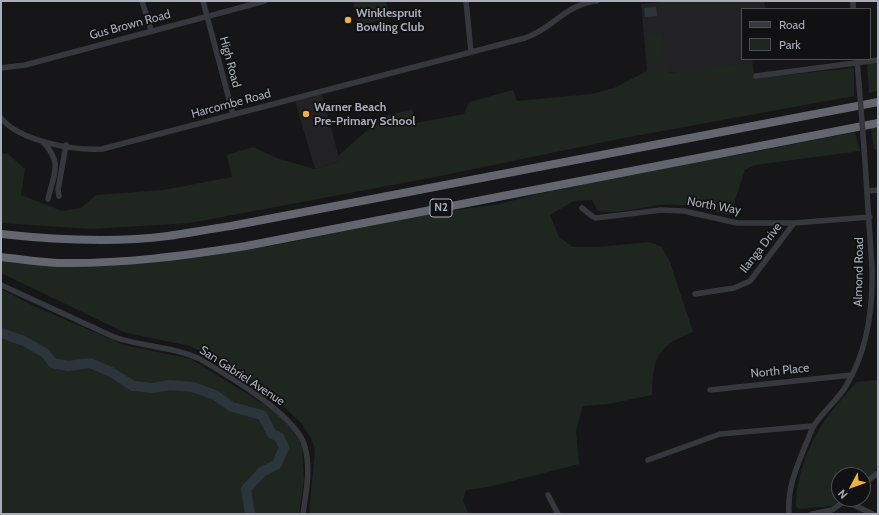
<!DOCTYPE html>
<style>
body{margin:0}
#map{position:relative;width:879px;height:515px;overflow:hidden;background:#161618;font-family:Cabin,sans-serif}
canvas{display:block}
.frame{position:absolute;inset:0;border:2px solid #a8adb8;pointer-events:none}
.legend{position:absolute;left:741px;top:8px;width:130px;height:52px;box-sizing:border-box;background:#111113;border:1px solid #4d4f55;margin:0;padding:5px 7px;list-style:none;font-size:12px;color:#a8adb8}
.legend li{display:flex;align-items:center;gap:8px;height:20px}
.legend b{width:20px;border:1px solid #4d4f55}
.north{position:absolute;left:831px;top:467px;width:40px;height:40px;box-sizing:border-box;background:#111113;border:1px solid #4d4f55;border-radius:50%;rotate:229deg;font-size:11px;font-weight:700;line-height:16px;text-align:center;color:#a8adb8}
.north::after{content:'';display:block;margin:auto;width:14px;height:18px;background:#f2b134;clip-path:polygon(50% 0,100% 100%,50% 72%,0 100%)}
</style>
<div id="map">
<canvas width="879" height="515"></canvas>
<div class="frame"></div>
<ul class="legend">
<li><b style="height:5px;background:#37383d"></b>Road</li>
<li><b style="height:11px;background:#1e261f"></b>Park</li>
</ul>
<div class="north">N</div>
</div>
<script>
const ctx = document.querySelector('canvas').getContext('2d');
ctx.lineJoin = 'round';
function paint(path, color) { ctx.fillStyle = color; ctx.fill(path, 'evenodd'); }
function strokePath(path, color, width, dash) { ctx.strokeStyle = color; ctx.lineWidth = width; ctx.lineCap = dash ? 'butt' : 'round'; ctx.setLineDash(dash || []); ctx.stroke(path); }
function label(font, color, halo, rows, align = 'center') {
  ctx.font = font + ' Cabin,sans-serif'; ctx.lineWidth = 3.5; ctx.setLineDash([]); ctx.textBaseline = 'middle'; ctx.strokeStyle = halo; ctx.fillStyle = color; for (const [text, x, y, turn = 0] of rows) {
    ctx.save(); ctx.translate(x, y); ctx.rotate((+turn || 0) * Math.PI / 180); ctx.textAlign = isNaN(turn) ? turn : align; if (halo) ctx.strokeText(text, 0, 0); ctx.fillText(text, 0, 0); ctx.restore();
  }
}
paint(new Path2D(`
 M672,1H764L765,9H742V59H752L754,78L647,71L641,4Z
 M322,94L340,161L315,169L295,101Z`), '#222225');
paint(new Path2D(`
 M353,1H386L390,18L358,25Z
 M662,33L664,59L649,61L646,35Z
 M752,62L755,78L854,68V96L624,138L435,177L190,223L91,229L1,223V153L8,154L25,169L21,195L62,211L81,208L96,195L163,190L232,177L227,155L253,147L279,159L315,169L340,161L338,156L382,117L412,109L416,123L464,114L469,102L513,90L517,101L592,94L614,88L647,71L668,66L670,73Z
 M878,63V91L869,93L867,64Z
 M878,127V149L874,150L871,128Z
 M855,132L860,151L755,165L745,170L730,215C713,212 695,206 678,205C651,202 624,216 598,211L592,200L574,201L550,215L559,237L573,247H599L649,242L662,247L670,262L693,332C657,346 653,357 652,395L608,404L583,406L576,430L579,464L489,487L466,490L463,501L469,514H309L315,450L312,440L302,424L282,405L208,355L190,346L126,333L1,273V259L145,263L181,260L276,245L441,212L494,205L551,191L680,164L734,156Z
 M1,289L36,307L124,345L191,359L265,405L286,421L297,436L302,447L304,479L299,514H1Z
 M878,380V468L863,482V475H839V499H844L832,506L800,509L796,507C795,479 809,443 825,420C834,407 846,395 856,382Z`), '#1e261f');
paint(new Path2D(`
 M656,7L657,16L645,17L644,8Z`), '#2c353c');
strokePath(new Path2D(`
 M1,333L24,341L45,353L53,363L68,366L90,363L111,372L133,386L152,388L169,385L193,387L215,395L232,407L262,415L272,434L279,437L284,447L277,464L262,472L246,489L250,514`), '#2c353c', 10);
strokePath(new Path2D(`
 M142,1L151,30
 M203,1L233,114
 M466,1L471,52
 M853,1V9
 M857,60L859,84
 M1,68L25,65L265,1
 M756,76L878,60
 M1,118C19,141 74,151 102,149L525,38C553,29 565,4 597,1
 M43,142C63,163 54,173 48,199
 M868,191L878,190
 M59,196L58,190L66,145
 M582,208L592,216L596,218L661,210L684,211L737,223H794L870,217
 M1,285L114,337C142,347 172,346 200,359C228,376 297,415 305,447C311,469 306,492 303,514
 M695,294L734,288L750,281L794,223
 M710,390L852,375
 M648,460L720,434L813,426
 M863,485L876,474L878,476
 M548,495L558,514
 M845,501L873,514
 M789,514C787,489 796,469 805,446C808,440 810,433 813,427C822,412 837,401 846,386C867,352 873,308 872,268L864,147
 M812,514L832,510L848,499`), '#37383d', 5.5);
strokePath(new Path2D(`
 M1,234C56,240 113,243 168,236C189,233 210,229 231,226L878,102
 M1,257C20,259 39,262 58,263C122,264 184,256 246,246L878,123`), '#63666e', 8);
strokePath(new Path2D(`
 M859,84L864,147`), '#37383d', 5.5);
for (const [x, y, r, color] of [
 [348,20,4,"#f2b134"],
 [306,114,4,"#f2b134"]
]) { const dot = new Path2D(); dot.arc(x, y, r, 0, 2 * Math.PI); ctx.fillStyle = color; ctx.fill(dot); strokePath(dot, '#111113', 1.5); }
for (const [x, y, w] of [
 [441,208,22]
]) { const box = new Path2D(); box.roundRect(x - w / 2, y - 9, w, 18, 3); ctx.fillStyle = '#111113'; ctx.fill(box); strokePath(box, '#a8adb8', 1); }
label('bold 11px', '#a8adb8', null, [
 ["N2",441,208]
]);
label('bold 12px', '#a8adb8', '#111113', [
 ["Winklespruit",356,13],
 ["Bowling Club",356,27],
 ["Warner Beach",314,107],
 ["Pre-Primary School",314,121]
], 'left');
label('12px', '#a8adb8', '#111113', [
 ["Gus Brown Road",130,25,-15],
 ["High Road",230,62,75],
 ["Harcombe Road",231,104,-15],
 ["North Way",714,206,10],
 ["Ilanga Drive",761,248,-52],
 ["Almond Road",859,272,-89],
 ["North Place",780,371,-6],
 ["San Gabriel Avenue",242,376,33]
]);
</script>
